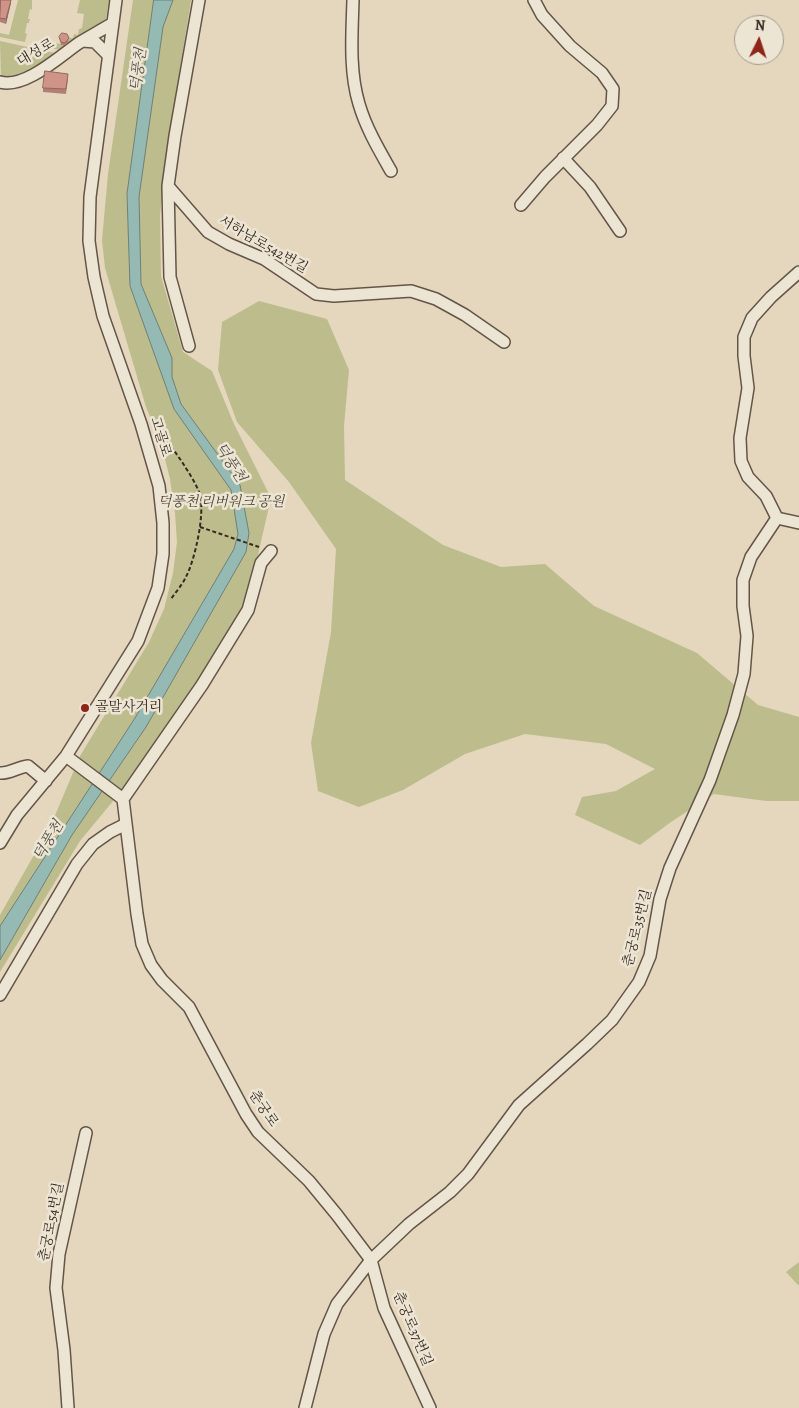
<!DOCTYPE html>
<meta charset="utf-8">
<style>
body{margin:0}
#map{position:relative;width:799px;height:1408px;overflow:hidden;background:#e4d7bd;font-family:Alegreya,serif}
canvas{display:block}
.north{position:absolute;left:734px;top:15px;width:50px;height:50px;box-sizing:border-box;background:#ede5d4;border:1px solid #a59a8c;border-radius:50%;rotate:4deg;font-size:14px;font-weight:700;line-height:20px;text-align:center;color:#392a21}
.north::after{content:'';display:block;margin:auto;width:18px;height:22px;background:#8f2418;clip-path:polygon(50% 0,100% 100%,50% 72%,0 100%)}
</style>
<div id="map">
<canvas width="799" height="1408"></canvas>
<div class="north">N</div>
</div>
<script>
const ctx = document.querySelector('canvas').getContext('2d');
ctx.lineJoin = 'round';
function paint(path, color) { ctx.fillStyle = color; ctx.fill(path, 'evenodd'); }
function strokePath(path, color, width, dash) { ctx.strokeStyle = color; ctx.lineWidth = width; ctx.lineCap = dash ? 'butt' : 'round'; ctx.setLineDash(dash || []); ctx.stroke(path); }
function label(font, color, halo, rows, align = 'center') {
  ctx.font = font + ' Alegreya,"Noto Serif KR",serif'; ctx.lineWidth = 5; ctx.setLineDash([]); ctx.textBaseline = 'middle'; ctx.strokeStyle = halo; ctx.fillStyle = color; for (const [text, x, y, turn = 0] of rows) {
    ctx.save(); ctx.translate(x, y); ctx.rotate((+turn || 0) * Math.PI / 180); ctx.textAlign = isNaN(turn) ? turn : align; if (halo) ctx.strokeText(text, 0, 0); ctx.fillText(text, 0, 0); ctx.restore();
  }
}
paint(new Path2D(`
 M18,0H32V10L30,9L28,19H30L29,23H27L25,33L27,34L25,42L0,37V33L9,35Z
 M80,0H109L106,19L85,32L63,50L49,48L51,42L65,45L67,38H73L74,34L78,35L79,29L82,28L84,14L77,13Z
 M133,0H191L166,157L160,215L161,276L183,352L212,371L234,424L271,498L254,572L237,620L209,664L123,789L80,841L0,972V915L51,825L80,756L149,642L164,609L173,573L177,542L175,513L170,479L161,443L146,407L105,268L102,240L108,174Z
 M0,41L59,54C41,65 23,75 1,77Z
 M259,301L327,319L349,370L344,426L345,480L443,545L501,567L545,564L594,606L697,653L758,705L799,717V801H766L714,794L671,822L640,845L575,815L582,797L616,791L655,769L606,744L525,734L465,754L403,790L359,807L318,791L311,743L331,632L336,549L289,482L237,422L218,370L222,322Z
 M799,1262V1286L786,1272Z`), '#bcbc8c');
const water = new Path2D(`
 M154,0H173L163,27L139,197L141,284L172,358V377L181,404L240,485L249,533L246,552L146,727L72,835L0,960V926L135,718L234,549L238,534L231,490L174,409L130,286L127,194Z`);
paint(water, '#95b9b3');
strokePath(water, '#708079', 1);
const minor = new Path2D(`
 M199,0L175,136L168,186L208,232L229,244L264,259L316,294L334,296L411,291L436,299L465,315L504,342
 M353,0C352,34 349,71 359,104C366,128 379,150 391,171
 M83,41L95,42L108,55
 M0,82C25,89 60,56 79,43C90,36 102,30 113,23
 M563,158L590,187L620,231
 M168,186L170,277L189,346
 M521,205L545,177L597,125L612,106L613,89L602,73L570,46L542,15L534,0
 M799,272L771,297L752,318L744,337V356L748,388L740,438L741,461L748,477L766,496L777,518L799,523
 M66,756L123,799
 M0,773C9,774 18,767 28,766L46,781
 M123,799L137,914L142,944L151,965L162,980L189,1007L246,1114L258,1132L309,1181L337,1215L371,1260L337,1304L324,1334L305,1408
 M123,799L202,685L248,610L261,563L271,551
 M0,843L17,815L66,756L138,641L158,588L163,554V523L159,486L141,424L103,316L94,277L89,241L90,197L116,0
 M0,995L77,864L93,844L110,832L126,824
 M68,1408L64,1350L56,1288L59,1254L86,1133
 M430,1408L384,1308L371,1260L409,1224L450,1192L468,1174L519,1105L587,1044L612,1020L639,982L650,956L660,899L670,868L710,780L733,715L744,674L747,636L743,606V580L751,557L777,518`);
strokePath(minor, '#645548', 14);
strokePath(new Path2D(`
 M156,434C168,441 176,453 184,465C189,473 197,485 200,495C205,515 195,559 186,577C182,585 176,592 171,599
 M200,527L259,547`), '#392a21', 2, [4, 2.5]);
strokePath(minor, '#ede5d4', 11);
paint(new Path2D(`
 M11,0L6,24L0,22V3Z
 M59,37L69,41L65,45H61Z
 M68,79L66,94L43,92V88Z`), '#b27f74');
paint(new Path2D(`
 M11,0V3L6,24V19Z`), '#91685e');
const building = new Path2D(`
 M1,0H11L6,19L0,18Z
 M62,33L67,34L69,38L65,43L61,42L59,37Z
 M45,71L68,74L66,89L43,88Z`);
paint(building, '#cf9487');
strokePath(building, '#91685e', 1);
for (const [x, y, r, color] of [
 [85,708,5,"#8f2418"]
]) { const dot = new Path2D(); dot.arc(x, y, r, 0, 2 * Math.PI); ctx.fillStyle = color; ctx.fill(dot); strokePath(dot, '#ede5d4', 2); }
label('14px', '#392a21', '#ede5d4', [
 ["대성로",36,53,-30],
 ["서하남로542번길",263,245,30],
 ["고골로",160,437,73],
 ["춘궁로35번길",638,928,-76],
 ["춘궁로",263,1109,56],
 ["춘궁로54번길",52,1222,-79],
 ["춘궁로37번길",412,1329,67]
]);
label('italic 14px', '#534736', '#ede5d4', [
 ["덕풍천 리버워크 공원",221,503]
]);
label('14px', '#392a21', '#ede5d4', [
 ["골말사거리",95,708]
], 'left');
label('italic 15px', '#504e46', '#ede5d4', [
 ["덕풍천",139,70,-82],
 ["덕풍천",230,463,57],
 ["덕풍천",49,841,-59]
]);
</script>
